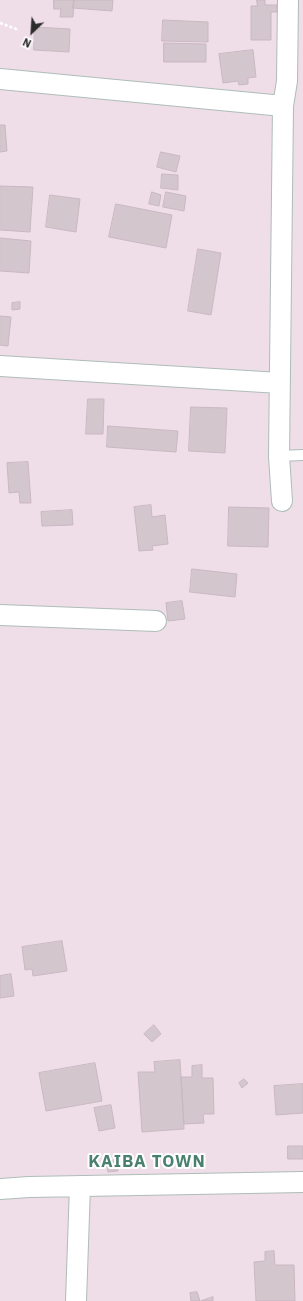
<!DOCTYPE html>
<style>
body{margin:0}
#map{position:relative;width:303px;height:1301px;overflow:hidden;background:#efdee8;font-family:"IBM Plex Sans",sans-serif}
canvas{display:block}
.north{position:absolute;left:12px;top:12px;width:40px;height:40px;-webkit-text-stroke:3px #fff;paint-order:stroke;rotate:205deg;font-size:11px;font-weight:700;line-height:16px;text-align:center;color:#2c2c2c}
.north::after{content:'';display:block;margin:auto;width:14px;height:18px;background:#2c2c2c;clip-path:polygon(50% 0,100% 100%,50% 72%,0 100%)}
</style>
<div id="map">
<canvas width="303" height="1301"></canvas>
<div class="north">N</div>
</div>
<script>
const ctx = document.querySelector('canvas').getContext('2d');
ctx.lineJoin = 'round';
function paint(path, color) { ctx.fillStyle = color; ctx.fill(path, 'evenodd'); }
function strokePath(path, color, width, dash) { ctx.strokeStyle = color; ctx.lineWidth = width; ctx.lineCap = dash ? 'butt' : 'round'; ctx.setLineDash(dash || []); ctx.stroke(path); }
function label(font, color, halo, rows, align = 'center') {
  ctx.font = font + ' "IBM Plex Sans",sans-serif'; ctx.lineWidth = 4; ctx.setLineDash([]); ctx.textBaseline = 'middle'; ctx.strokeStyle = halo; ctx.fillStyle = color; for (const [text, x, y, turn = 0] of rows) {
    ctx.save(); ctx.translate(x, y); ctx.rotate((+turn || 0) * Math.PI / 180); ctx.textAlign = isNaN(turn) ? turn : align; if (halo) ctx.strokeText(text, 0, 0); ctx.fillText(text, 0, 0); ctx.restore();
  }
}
const building = new Path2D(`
 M54,0H74L73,17H60L61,9H54Z
 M74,0H113L112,11L73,8Z
 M257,0H265V5H277V12H271V40H251V6H257Z
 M163,20L208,22V42L162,41Z
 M35,27L70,29L69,52L34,50Z
 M164,43L206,44V62H164Z
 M253,50L256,77L248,78V84L239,85L238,81L223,83L219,54Z
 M0,125H5L7,151L0,152Z
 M161,152L180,156L176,172L157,167Z
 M162,174L178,175V190L161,188Z
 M0,186L33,187L30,232L0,230Z
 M152,192L161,195L159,206L149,204Z
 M166,192L186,196L184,211L163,207Z
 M50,195L80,199L76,232L46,227Z
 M116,204L172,215L166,248L109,237Z
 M0,238L31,241L29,273L0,271Z
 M198,249L221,253L211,315L188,311Z
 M20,302V309L12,310V303Z
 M0,316L11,317L8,346L0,345Z
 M88,399H104L103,434H86Z
 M191,407L227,408L225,453L189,451Z
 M108,426L178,431L176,452L107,447Z
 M28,462L31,503H20L19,492L9,493L7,463Z
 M151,505L152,517L165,515L168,544L152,546L153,550L139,551L134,507Z
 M229,507L269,508L268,547L228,546Z
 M72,510L73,525L42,526L41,512Z
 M192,569L237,574L235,597L190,592Z
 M182,601L185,619L168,621L166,603Z
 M62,941L67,971L33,976L32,969L25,970L22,947Z
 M11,974L14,996L0,998V976Z
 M154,1025L161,1034L152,1042L144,1034Z
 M180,1060L184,1129L142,1132L138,1072H155L154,1062Z
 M95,1063L102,1101L46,1111L39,1073Z
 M202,1065V1078H213L214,1114H203L204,1123L184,1124L181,1077H192V1066Z
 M244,1079L248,1083L242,1088L239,1083Z
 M303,1084V1113L276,1115L274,1086Z
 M111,1105L115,1128L99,1131L94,1108Z
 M288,1146H303V1159H288Z
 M116,1160L118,1171L108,1172L106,1162Z
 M274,1251L275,1265H294L295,1301H256L254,1262L265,1261V1252Z
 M197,1292L200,1301H191L190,1293Z
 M213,1297V1301H201Z`);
paint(building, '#d4c6cd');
strokePath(building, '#cab7c1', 1);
const service = new Path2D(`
 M279,456L303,455`);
const minor = new Path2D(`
 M0,79L283,106
 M0,366L280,383
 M282,501L279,456L283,106L287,81L288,0
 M0,615L156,621
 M0,1189L29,1187L303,1182
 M76,1301L80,1186`);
strokePath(service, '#aebdb8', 12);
strokePath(minor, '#aebdb8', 22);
strokePath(new Path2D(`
 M0,23L19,30`), '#fff', 2.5, [3, 2]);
strokePath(service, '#fff', 10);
strokePath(minor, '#fff', 20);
ctx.letterSpacing = '1px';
label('bold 17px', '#49806e', '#fff', [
 ["KAIBA TOWN",147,1162]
]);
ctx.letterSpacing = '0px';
</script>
